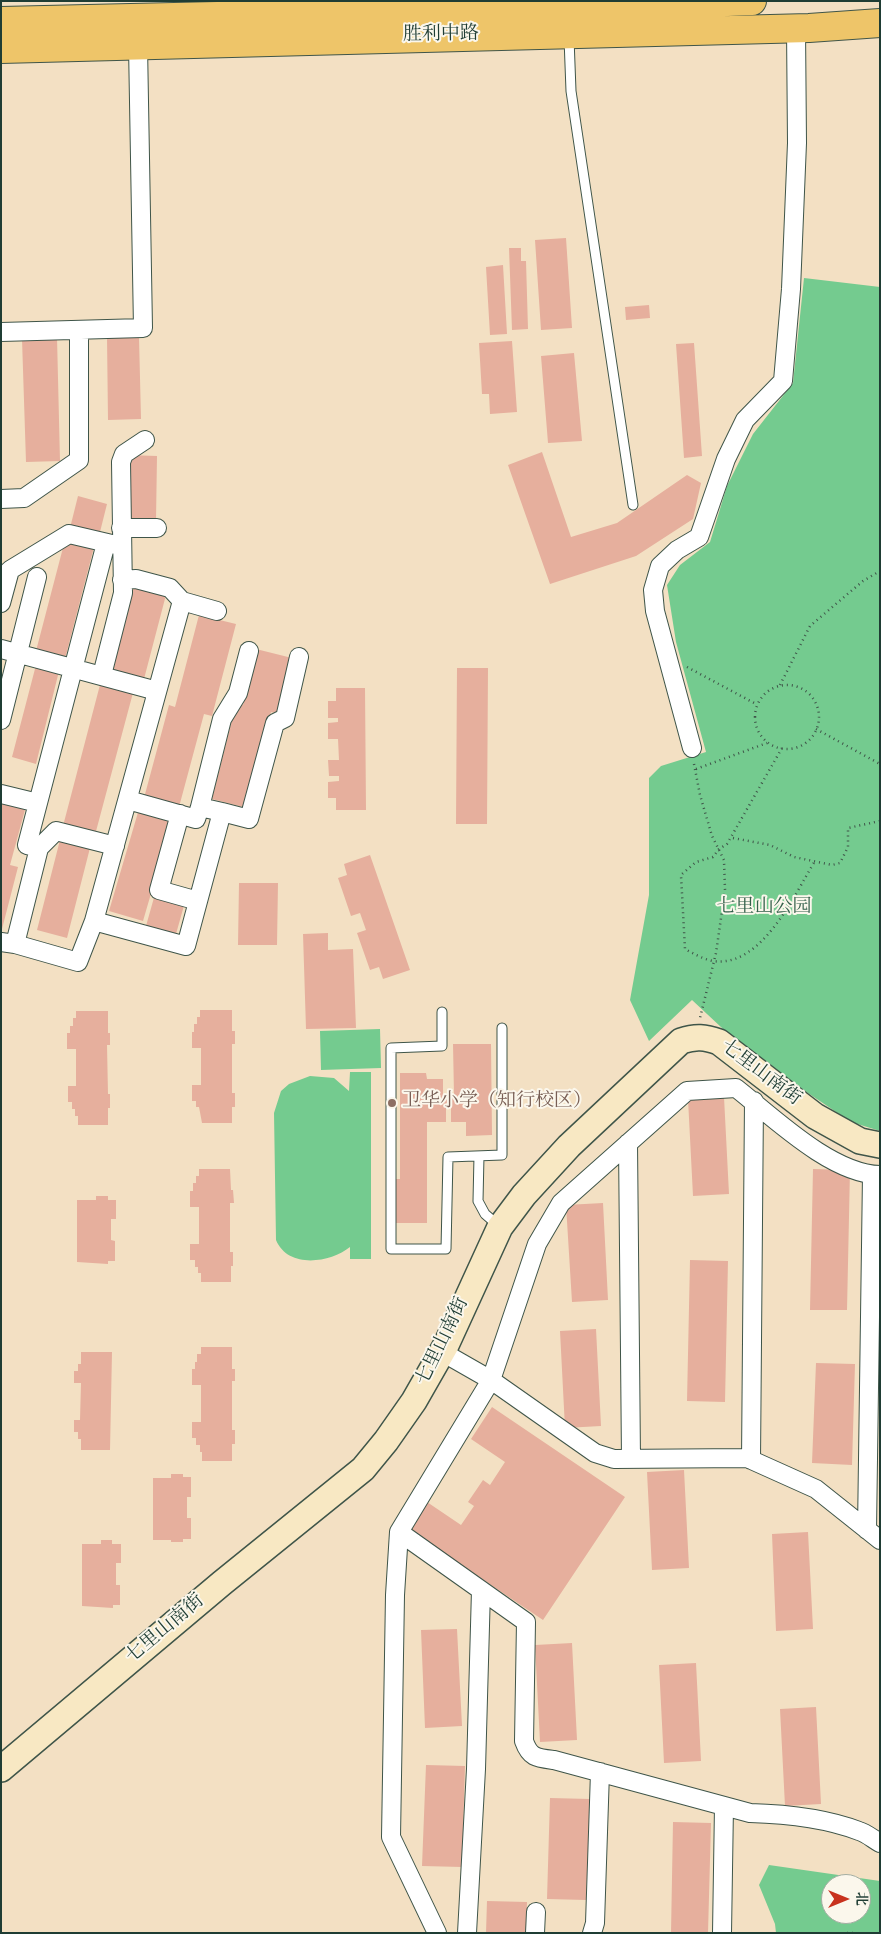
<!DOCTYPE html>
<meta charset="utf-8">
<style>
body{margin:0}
#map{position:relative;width:881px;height:1934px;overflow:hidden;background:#f3e0c3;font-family:"Sorts Mill Goudy","Noto Serif SC",serif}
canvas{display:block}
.frame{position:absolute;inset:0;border:2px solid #1f3d34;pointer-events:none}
.north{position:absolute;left:821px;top:1874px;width:50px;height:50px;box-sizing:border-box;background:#fbf7ec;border:1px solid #a3ada2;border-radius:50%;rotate:90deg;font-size:14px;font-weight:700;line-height:20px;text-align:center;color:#1f3d34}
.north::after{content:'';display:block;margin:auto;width:18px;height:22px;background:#c8321e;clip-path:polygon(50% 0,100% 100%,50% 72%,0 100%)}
</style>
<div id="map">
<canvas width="881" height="1934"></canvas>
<div class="frame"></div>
<div class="north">北</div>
</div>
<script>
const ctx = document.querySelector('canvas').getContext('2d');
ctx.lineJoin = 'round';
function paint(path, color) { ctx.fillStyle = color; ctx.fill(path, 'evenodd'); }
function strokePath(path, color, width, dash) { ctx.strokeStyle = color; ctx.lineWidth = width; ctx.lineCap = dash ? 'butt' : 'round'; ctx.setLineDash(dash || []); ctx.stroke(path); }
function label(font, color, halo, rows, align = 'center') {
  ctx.font = font + ' "Sorts Mill Goudy","Noto Serif SC",serif'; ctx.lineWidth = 4; ctx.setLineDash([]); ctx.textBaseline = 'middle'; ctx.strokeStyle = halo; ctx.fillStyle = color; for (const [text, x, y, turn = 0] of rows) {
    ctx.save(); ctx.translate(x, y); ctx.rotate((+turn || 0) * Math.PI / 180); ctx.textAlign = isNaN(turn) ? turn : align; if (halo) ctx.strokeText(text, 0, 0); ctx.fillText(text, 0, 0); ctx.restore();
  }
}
paint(new Path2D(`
 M804,278L880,287V1131L851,1122L796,1085L737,1042L692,1000L649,1041L630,1000L649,895V778L661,766L706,752L676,642L667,585L680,565L710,542L727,486L753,434L793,383Z
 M380,1029L381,1068L321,1070L320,1031Z
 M350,1072H371V1259H350V1247C330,1263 288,1269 276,1240L274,1113L281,1091L289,1084L310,1076L334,1078L349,1091Z
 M769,1865L880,1881V1933H776L775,1924L759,1885ZM831,1884H861V1914H831Z`), '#74cb8f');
paint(new Path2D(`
 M566,238L572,328L541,330L535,240Z
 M509,248H521V261H526L528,329L512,330Z
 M503,265L507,334L490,335L486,267Z
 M649,305L650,318L626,320L625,307Z
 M57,337L60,461L26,462L22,339Z
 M107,337H139L141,419L108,420Z
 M512,341L517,412L490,414L489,394H482L479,343Z
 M694,343L702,456L684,458L676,344Z
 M574,353L582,441L548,443L541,356Z
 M542,452L571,537L617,523L687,475L701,483L693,519L636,556L550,584L508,465Z
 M126,455L157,456L156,520L125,519Z
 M78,496L107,504L99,536L70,528Z
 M65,540L94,547L65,659L36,651Z
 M135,582L167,591L144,679L111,670Z
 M199,615L236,624L212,716L204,714L179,807L144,798L169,705L175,707Z
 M256,649L292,658L279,714L271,712L247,808L212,799L236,703L243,705Z
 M36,665L59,671L36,764L12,757Z
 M457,668H488L487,824H456Z
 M101,681L134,689L95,835L63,826Z
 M336,688H365L366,810H336V798H328V782L339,781V776H329L328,760H339L338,739H328V723L338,722V718H328V701H336Z
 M1,800L26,806L10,865L18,867L2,929Z
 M139,809L173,818L143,921L109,911Z
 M61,836L91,844L67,938L37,930Z
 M370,855L410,970L383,979L379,967L370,970L357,933L366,930L360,913L351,916L338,878L347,875L344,864Z
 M239,883H278L277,945H238Z
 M155,894L185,902L176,934L146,926Z
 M328,933V950L353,949L356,1028L306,1029L303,934Z
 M200,1010H232V1031H235V1044H232V1093H235V1107H232V1123H202L199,1107H196V1101H192V1085H201V1048H192V1032H194V1024H197V1017H200Z
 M76,1011H108V1033H110V1045H107L108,1094H110V1108H108V1125H78V1116H75V1109H72V1102H68V1086H76V1049H67V1033H70V1026H73V1018H76Z
 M453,1044H491L492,1135L466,1136V1122H451V1103H446V1122H427V1223H396V1179H400V1073H426L427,1079H443V1095H454Z
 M724,1097L729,1194L693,1196L688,1099Z
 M199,1169H230L231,1190H233L234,1203H230V1252H233V1266H231V1282H201V1273H198V1267H195V1260H190V1244H199V1207H190V1191H193V1183H196V1176H199Z
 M813,1169L850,1170L847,1310H810Z
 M96,1196H108V1200H116V1219H111V1240L115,1241V1261H108V1264L77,1262V1200H96Z
 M603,1203L608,1300L572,1302L566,1205Z
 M690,1260L728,1261L725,1402L687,1401Z
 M596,1329L601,1426L565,1428L560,1331Z
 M201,1347H232V1369H235V1381H232V1430H235V1444H232V1461H202V1452H200V1445H196V1438H192V1422H201V1385H192V1369H195V1362H197V1354H201Z
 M81,1352H112L110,1450H81V1439H78V1432H74V1420H80L81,1383H74V1371H78V1364H81Z
 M816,1363L855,1364L852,1465L812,1463Z
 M492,1407L625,1497L543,1620L409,1530L427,1502L461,1525L474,1506L468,1502L483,1480L490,1485L505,1462L471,1439Z
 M684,1470L689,1568L652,1570L647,1472Z
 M171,1474H183V1477H191V1497H187V1518H191V1539H183V1542H171V1540H153V1478H171Z
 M808,1532L813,1629L776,1631L772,1534Z
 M101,1540H112V1544H121V1563H116V1585H120V1605H113V1608L82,1606V1544H101Z
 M457,1629L462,1726L425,1728L421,1630Z
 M572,1643L577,1740L540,1742L535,1645Z
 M696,1663L701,1761L664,1763L659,1665Z
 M816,1707L821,1804L785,1806L780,1709Z
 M426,1765L465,1766L462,1867L422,1866Z
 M550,1798L590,1799L586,1900L547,1899Z
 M673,1822L711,1823L708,1933H671Z
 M487,1901L527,1902L526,1933H486Z`), '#e6af9d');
const lane = new Path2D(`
 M569,38L571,91L633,505
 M442,1012V1046L391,1048V1249H446L448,1157L502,1155V1028
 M479,1156L478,1201L485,1214L500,1227`);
const street = new Path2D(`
 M1,332L143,328L138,45
 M1,499L24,498L79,460V330
 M121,528H157
 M122,580L136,579L170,588L182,601
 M1,603L10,570L69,534L116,545
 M217,611L182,601L94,921L186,946L222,812L249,819L275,723L285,718L299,657
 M1,649L157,691
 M102,675L123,593L121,462L124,454L145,440
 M1,720L37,577
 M692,748L655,611L653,590L660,566L677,550L699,537L726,459L745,420L783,381L791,289L797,143L796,28
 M1,794L38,803
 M128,800L196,819L200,807
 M222,812L200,807L222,719L238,693L249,651
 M180,814L159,890L198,901
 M39,848L56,831L115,846
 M1,942L15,944L78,962L94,921
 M15,944L39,848L27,845L106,543
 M628,1143L631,1459
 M442,1352L491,1380L595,1453L614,1459L747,1458L816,1489L880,1540
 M751,1460L754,1101
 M867,1530L872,1175
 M399,1532L526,1622L524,1741C530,1758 537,1758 554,1760L750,1813C787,1814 825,1818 859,1831C866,1833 873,1839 880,1843
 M437,1933L391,1837L395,1595L399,1532L491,1380L537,1244L561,1203L687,1091L736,1088C773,1117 831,1174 880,1175
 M467,1933L476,1769L481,1590
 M535,1933L536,1912
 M592,1933L595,1923L600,1772
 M722,1933L724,1806`);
const secondary = new Path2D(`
 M1,1769L222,1583L363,1469L386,1441L414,1401L446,1345L500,1227L524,1195L569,1146L681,1041C696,1036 705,1037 719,1042L815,1116L860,1141L880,1145`);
const highway = new Path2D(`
 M1,21L606,7L752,1
 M1,49L809,28L880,23`);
strokePath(lane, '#3f5549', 11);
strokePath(street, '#3f5549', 20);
strokePath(secondary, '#3f5549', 28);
strokePath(highway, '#3f5549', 30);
strokePath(new Path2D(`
 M687,667L756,704
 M755 717a32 32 0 1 1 64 0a32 32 0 1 1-64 0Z
 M780,685L810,626L863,581L880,571
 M816,729L880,764
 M782,748L727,844L719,849L713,857L696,862L681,875L685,949C694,954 703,959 713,961C762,968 794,895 815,861
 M694,764L700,795L712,836L724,860L725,890L716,953L700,1018
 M696,769L767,743
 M733,838L770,845L794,857L832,865L840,863L848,847V828L880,821
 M847,1933H856`), '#3f5549', 2.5, [1, 4]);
strokePath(lane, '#fff', 9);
strokePath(street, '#fff', 18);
strokePath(secondary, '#f8e8c3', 25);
strokePath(highway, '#eec569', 28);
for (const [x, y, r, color] of [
 [392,1103,5,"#8d6e63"]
]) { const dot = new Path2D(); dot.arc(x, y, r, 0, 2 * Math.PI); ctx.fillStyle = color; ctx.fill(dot); strokePath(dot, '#fbf7ec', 2); }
label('19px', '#1f3d34', '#fbf7ec', [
 ["胜利中路",441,36,-1],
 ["七里山南街",760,1074,37],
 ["七里山南街",444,1342,-64],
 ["七里山南街",166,1630,-40]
]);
label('19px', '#34604b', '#fbf7ec', [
 ["七里山公园",764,909]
]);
label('19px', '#785e54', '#fbf7ec', [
 ["卫华小学（知行校区）",402,1103]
], 'left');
</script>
